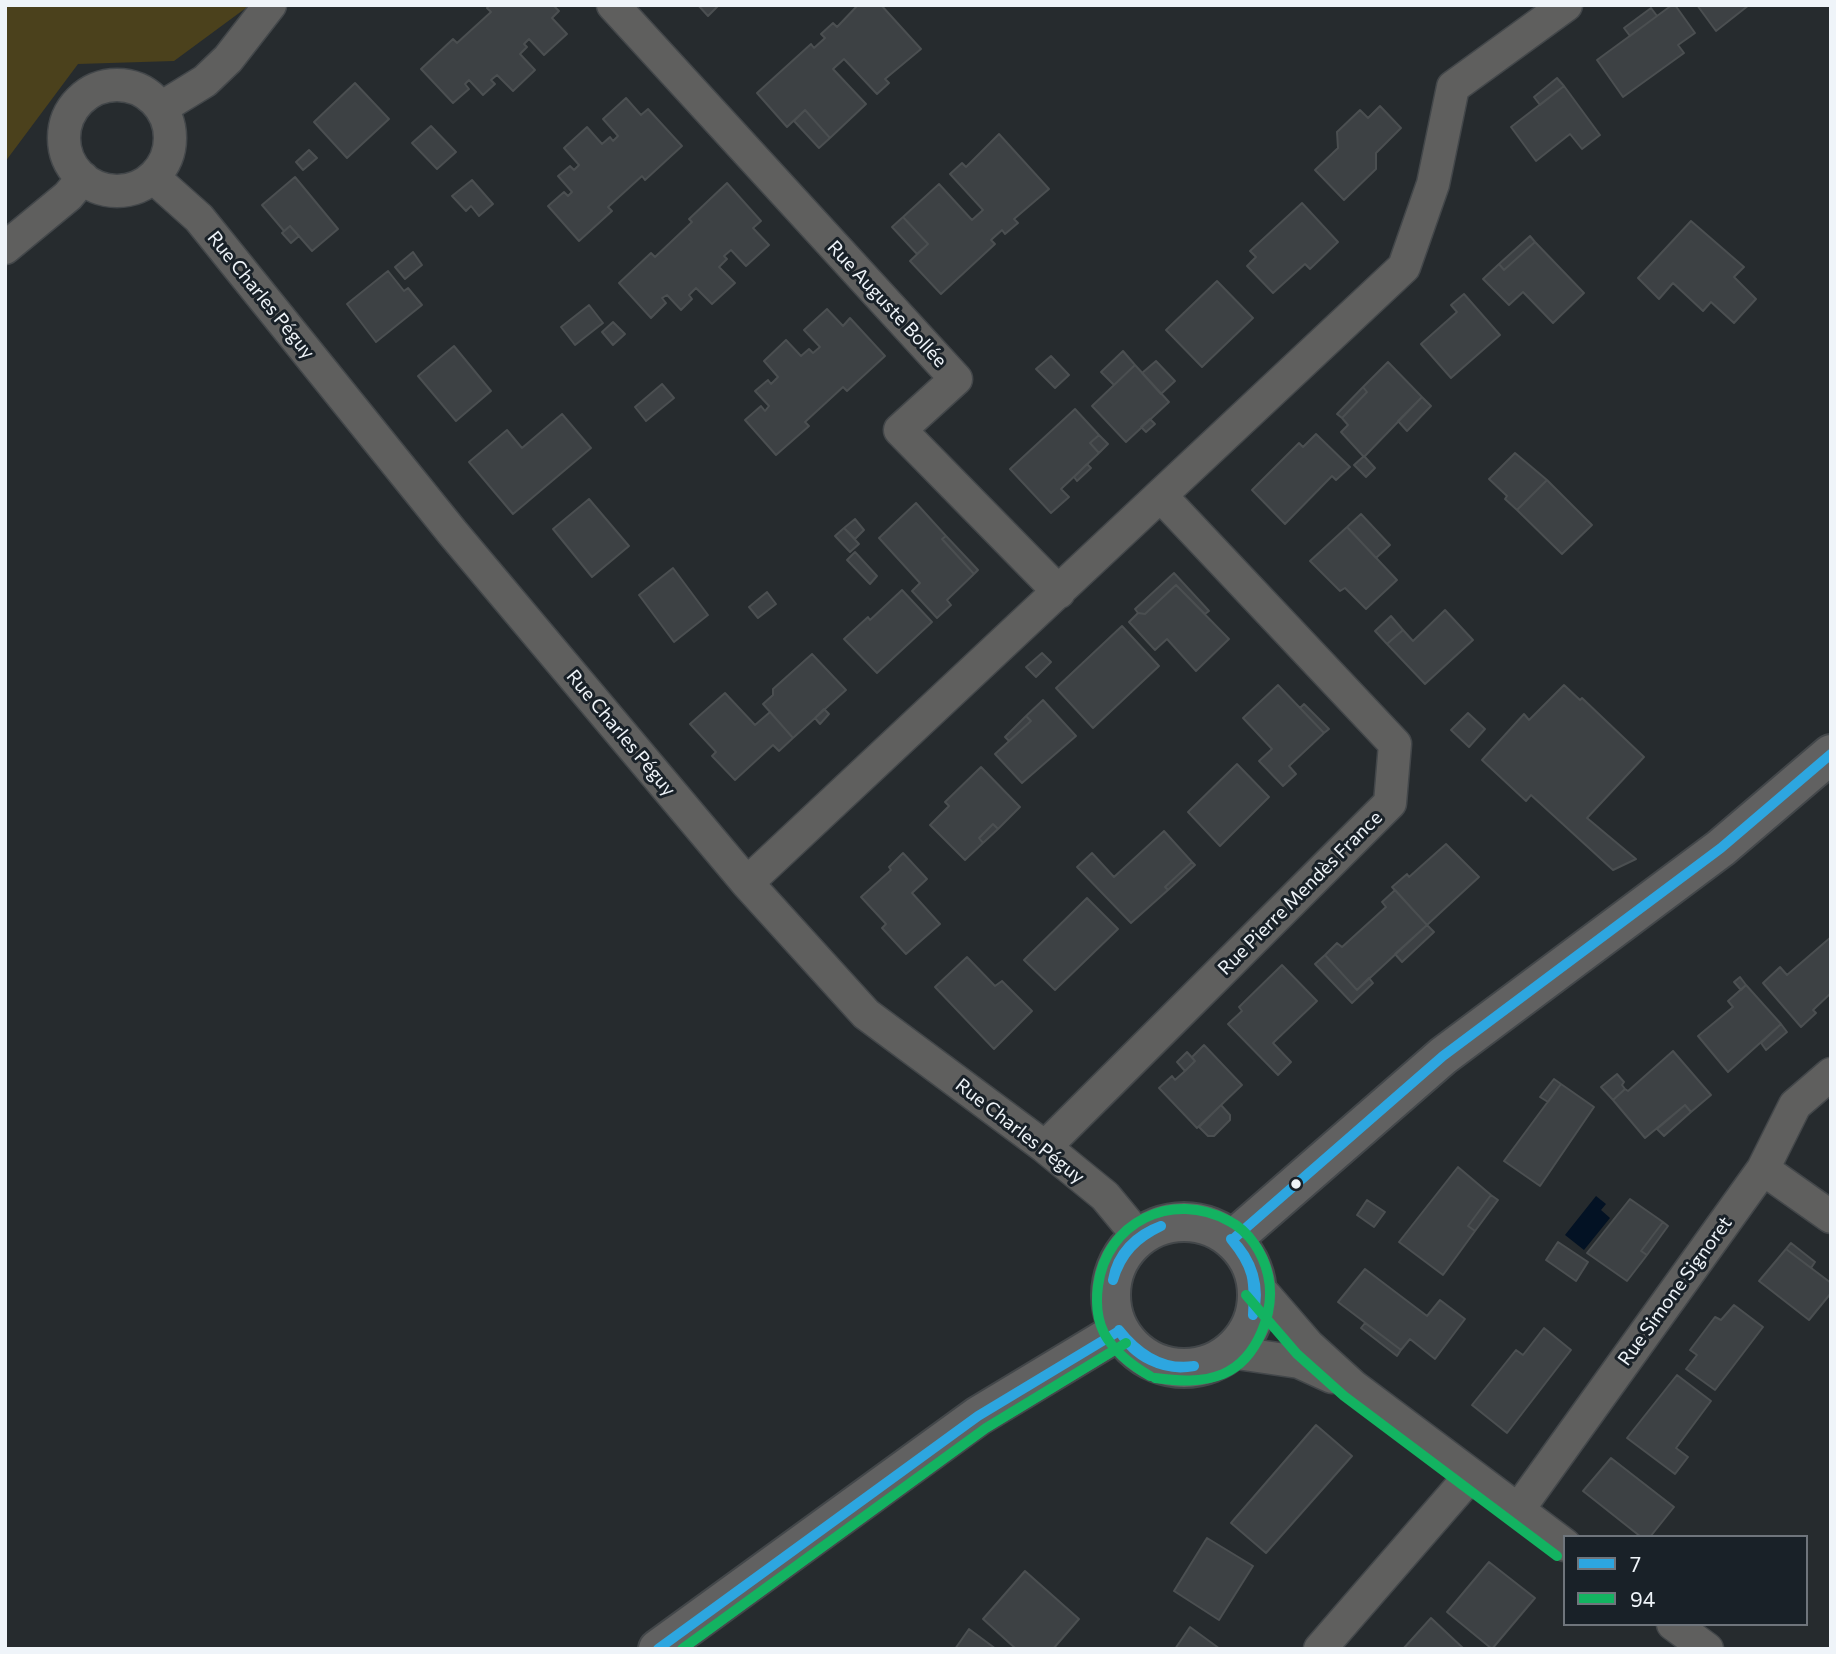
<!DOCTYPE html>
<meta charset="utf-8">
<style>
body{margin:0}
#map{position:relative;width:1836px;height:1654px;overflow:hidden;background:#262b2e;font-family:Commissioner,sans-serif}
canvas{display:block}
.frame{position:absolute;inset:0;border:7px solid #eff4f9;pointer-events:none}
.legend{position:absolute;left:1563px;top:1535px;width:245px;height:91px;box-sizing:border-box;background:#192128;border:2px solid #6f757c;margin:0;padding:9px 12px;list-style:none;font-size:21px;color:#eff4f9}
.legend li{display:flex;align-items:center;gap:14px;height:35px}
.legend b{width:35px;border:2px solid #6f757c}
</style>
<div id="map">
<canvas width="1836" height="1654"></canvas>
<div class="frame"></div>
<ul class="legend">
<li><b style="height:9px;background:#2da6e0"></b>7</li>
<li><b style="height:9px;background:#13b361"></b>94</li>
</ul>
</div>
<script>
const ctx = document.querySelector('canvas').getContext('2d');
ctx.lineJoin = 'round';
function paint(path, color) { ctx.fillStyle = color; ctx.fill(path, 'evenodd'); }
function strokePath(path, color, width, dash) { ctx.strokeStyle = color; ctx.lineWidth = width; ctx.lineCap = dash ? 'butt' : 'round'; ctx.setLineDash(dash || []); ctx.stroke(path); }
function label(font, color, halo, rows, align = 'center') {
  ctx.font = font + ' Commissioner,sans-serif'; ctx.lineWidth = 6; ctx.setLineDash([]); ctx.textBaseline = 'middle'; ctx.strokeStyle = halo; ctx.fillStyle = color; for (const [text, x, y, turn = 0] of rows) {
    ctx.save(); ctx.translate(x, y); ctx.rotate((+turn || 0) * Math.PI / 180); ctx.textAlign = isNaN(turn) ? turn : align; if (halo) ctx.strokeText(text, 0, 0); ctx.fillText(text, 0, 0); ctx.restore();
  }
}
paint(new Path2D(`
 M5,5H250L174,61L78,64L5,162Z`), '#4b411c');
paint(new Path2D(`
 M1596,1196L1606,1204L1601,1210L1610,1218L1584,1250L1565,1235Z`), '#031224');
const building = new Path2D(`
 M490,5H553L559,11L552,18L567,34L544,55L529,39L524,44L527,47L520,54L535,70L513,91L497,75L491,80L495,84L483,95L469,80L465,84L469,89L453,103L421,69L453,39L457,43L491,12L487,8Z
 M698,5H719L708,16Z
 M858,5H881L921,49L885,79L889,83L877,94L844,59L833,69L866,104L830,138L805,110L787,127L757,93L811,44L814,48L825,38L821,34L833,23L837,27Z
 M1672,5H1675L1695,33L1678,45L1684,53L1623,97L1597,60Z
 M1697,5H1749L1716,31Z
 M1651,8L1657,16L1630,36L1624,28Z
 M1557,78L1564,86L1540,105L1534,97Z
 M355,83L389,119L347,158L314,122Z
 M1564,86L1600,135L1582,149L1570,134L1536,161L1511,127Z
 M626,98L641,115L648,109L682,146L645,180L642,176L608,207L612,211L579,241L548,206L564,192L568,196L572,192L558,176L570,166L574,170L579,165L564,148L587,127L602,144L610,137L613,141L618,136L603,119Z
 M1380,106L1401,128L1376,153V169L1344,200L1315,170L1338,148L1337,132L1360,110L1368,118Z
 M805,110L830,138L819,148L794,121Z
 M431,126L456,152L437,169L412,143Z
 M999,134L1049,189L1014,219L1018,223L1005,234L1002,230L991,240L995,244L941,294L910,261L928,244L903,217L939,184L972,220L983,210L950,174L962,163L966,167Z
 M309,150L317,158L303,170L296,162Z
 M295,177L338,229L312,251L290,226L284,231L262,205Z
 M472,180L493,204L479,216L471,206L466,211L452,196Z
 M727,183L761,221L753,228L769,245L746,266L731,250L724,256L727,259L719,267L735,283L712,304L696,288L689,295L692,299L681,310L667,295L662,298L666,303L651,318L619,283L651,253L655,257L692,222L689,219Z
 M1302,203L1338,242L1310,269L1305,264L1273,293L1247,266L1256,257L1250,251Z
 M903,217L928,244L917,254L892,227Z
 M1691,221L1744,267L1734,277L1756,299L1734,323L1711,302L1703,311L1673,283L1659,299L1638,278Z
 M290,226L299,236L291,243L282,233Z
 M1530,236L1535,242L1504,270L1499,264Z
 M1535,242L1584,293L1553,323L1523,292L1509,305L1483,279L1499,264L1504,270Z
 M413,252L422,265L405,279L395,267Z
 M388,271L404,291L408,288L422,305L376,342L347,304Z
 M1217,281L1253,318L1202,367L1166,330Z
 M1464,294L1500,335L1451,378L1421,344L1457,312L1451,305Z
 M589,305L603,323L575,345L561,327Z
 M827,309L843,326L850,318L885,356L847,391L843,387L805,422L809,426L776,455L745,420L761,406L765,411L769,406L755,391L768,380L771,384L778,377L764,361L786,340L801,356L809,349L813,353L820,347L804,330Z
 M613,322L625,334L613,345L602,332Z
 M454,346L491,391L456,421L418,376Z
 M1123,351L1135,365L1114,385L1101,372Z
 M1051,356L1069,375L1055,388L1036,369Z
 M1156,361L1175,381L1161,394L1142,373Z
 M1388,362L1422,397L1364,457L1341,432L1348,425L1342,418L1367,392L1363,387Z
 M1135,365L1169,402L1126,442L1092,406Z
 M662,384L674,398L646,421L635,407Z
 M1363,387L1367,392L1342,418L1337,414Z
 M1422,397L1431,406L1407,431L1398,421Z
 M1075,409L1099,435L1090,443L1099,453L1061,489L1069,497L1051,513L1010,469Z
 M562,414L591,448L513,514L469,462L507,430L522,448Z
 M1150,419L1155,424L1146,432L1141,427Z
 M1316,434L1350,467L1336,480L1332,476L1285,524L1252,490L1299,443L1303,447Z
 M1099,435L1108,444L1099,453L1090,443Z
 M1515,453L1547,480L1517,510L1505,499L1507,496L1489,479Z
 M1364,456L1375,468L1366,477L1354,465Z
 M1087,464L1091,468L1077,481L1074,477Z
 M1547,480L1592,525L1562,554L1517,510Z
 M589,499L629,546L592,577L553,529Z
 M916,503L946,536L942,539L974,574L947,600L951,605L937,618L912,591L920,583L879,538Z
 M1361,514L1390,545L1376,558L1347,527Z
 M855,519L864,530L855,539L844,528Z
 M1347,527L1397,580L1366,609L1345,588L1340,591L1310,561Z
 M844,528L859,544L850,552L835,536Z
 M946,536L978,570L974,574L942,539Z
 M855,552L877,576L870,584L847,560Z
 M673,568L708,615L674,642L639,595Z
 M1174,573L1209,611L1205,614L1176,585L1145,614L1138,613L1135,609Z
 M1176,585L1229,639L1196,671L1167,639L1155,650L1129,622L1138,613L1145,614Z
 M902,590L932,622L877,673L844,639L868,617L870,620Z
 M767,592L776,604L758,618L749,607Z
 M1445,610L1473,640L1425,684L1387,644L1403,630L1413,641Z
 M1391,616L1403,630L1387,644L1375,631Z
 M1122,626L1159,666L1093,728L1056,688Z
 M1042,653L1051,662L1036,677L1026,667Z
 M812,654L846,690L793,738L763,704L773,695V689Z
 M1278,685L1324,733L1289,766L1296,774L1283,786L1259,761L1272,749L1243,718Z
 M1564,685L1580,700L1582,698L1644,757L1587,818L1636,859L1613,870L1531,795L1526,801L1482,760L1524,714L1529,720Z
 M725,693L755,725L770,712L793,738L779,751L773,745L735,780L712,756L716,752L690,724Z
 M1043,700L1076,736L1022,783L995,754L1031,721L1026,716Z
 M1304,704L1329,729L1324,733L1300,708Z
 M824,709L829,714L820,724L815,718Z
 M1468,713L1485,729L1469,747L1451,730Z
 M1026,716L1031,721L1009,741L1005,737Z
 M1237,764L1269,797L1220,846L1188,812Z
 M981,767L1020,807L998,829L993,824L979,838L983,843L965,860L930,825L949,806L945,802Z
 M993,824L998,829L983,843L979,838Z
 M1164,831L1192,862L1165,887L1168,890L1131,923L1077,867L1092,853L1114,877Z
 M1446,844L1479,877L1427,925L1392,887L1407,874L1409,877Z
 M903,853L927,879L912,893L940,924L906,954L882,928L886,924L861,897L891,870L889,867Z
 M1192,862L1195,865L1168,890L1165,887Z
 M1395,890L1427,925L1357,990L1325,955L1337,943L1342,947L1386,907L1382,902Z
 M1087,898L1118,929L1055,990L1024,960Z
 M1427,925L1434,932L1402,962L1395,954Z
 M1831,937V993L1813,1010L1816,1013L1801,1027L1763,983L1780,967L1787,975Z
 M1325,955L1357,990L1369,978L1373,983L1352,1003L1315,964Z
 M967,957L995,986L1002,981L1032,1011L994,1049L935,987Z
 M1282,965L1317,1001L1273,1043L1291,1062L1278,1075L1228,1024L1242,1011L1239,1007Z
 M1740,977L1746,985L1741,990L1734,982Z
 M1746,985L1781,1024L1728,1072L1698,1036L1733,1007L1728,1001Z
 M1781,1024L1787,1032L1766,1050L1761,1043Z
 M1204,1045L1242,1085L1197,1128L1159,1088L1172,1076L1175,1080L1185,1071L1195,1061L1192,1057Z
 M1673,1051L1711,1095L1691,1112L1685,1105L1645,1138L1613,1100L1625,1089L1628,1091Z
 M1187,1052L1195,1061L1185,1071L1177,1062Z
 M1617,1074L1624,1082L1622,1085L1625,1089L1613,1100L1601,1087Z
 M1554,1079L1561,1084L1548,1102L1540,1097Z
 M1561,1084L1594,1107L1540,1186L1504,1161Z
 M1221,1105L1230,1115V1120L1214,1136H1208L1199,1127Z
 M1685,1105L1691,1112L1664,1136L1657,1129Z
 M1458,1167L1491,1195L1468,1226L1475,1231L1443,1275L1399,1242Z
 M1491,1195L1498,1200L1475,1231L1468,1226Z
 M1630,1199L1663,1222L1641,1251L1647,1255L1627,1281L1587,1253Z
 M1367,1200L1385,1212L1374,1227L1357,1215Z
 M1663,1222L1668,1226L1647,1255L1641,1251Z
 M1558,1242L1588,1262L1576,1281L1546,1260Z
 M1791,1243L1815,1262L1811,1268L1786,1249Z
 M1786,1249L1831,1283V1293L1809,1320L1759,1281Z
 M1365,1269L1427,1316L1440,1300L1465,1319L1435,1359L1410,1339L1401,1350L1338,1302Z
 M1734,1305L1763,1327L1715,1390L1686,1369L1697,1355L1690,1350L1715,1317L1721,1320Z
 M1365,1323L1401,1350L1397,1356L1361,1328Z
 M1544,1328L1571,1350L1507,1433L1472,1405L1516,1350L1523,1355Z
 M1677,1375L1711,1401L1676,1448L1688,1457L1675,1474L1627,1438Z
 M1316,1425L1352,1456L1266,1553L1231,1523Z
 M1611,1458L1674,1507L1650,1537H1641L1583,1491Z
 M1207,1538L1253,1566L1219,1620L1174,1591Z
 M1489,1562L1535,1598L1492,1649L1447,1612Z
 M1025,1571L1079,1619L1053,1649H1016L983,1619Z
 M1431,1618L1464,1649H1403Z
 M1190,1627L1220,1649H1175Z
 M969,1629L996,1649H955Z`);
paint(building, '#3d4144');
strokePath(building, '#4b4f51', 2);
const street = new Path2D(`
 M613,5L956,379L900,430L1059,592
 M64 138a53 53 0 1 1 106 0a53 53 0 1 1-106 0Z
 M161,108L205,81L228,59L270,5
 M153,177L199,218L452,532L747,883L866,1014L1045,1147L1105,1196L1139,1237
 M5,248L68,196L83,178
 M747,883L1404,267L1433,184L1453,87L1566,5
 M1045,1147L1390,803L1395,744L1161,496
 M1763,1169L1831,1217
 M1257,1286L1308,1345L1353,1386L1565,1545
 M1230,1352L1299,1362L1332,1377
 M1518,1510L1763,1169L1795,1105L1831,1074
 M1673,1624L1707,1649
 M1320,1649L1471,1475`);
const secondary = new Path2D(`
 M1111 1295a73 73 0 1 1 146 0a73 73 0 1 1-146 0Z
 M1232,1240L1443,1056L1721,848L1831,754
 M658,1649L978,1416L1119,1331`);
strokePath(street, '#43474a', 35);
strokePath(secondary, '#43474a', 42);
strokePath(street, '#5f5f5e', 32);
strokePath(secondary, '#616161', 38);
strokePath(new Path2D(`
 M1231,1239C1252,1259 1261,1288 1253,1315
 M1231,1239C1254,1267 1255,1280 1253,1315
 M1232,1240L1443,1056L1721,848L1831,754
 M1113,1280C1117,1254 1136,1235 1161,1226
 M1113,1280C1121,1253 1136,1238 1161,1226
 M1119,1330C1138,1354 1162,1371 1194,1366
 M1119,1330C1134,1357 1164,1372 1194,1366
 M658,1649L978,1416L1119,1331`), '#2da6e0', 10);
strokePath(new Path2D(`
 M1246,1295L1297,1354L1344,1396L1557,1556
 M1150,1376C1131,1365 1114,1352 1104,1333C1097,1319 1096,1301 1098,1286C1106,1222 1172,1190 1229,1221C1249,1231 1263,1253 1268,1275C1276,1310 1258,1359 1223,1374C1201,1383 1178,1381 1155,1378
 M682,1649L986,1428L1126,1343`), '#13b361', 10);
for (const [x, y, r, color] of [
 [1296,1184,6,"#eff4f9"]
]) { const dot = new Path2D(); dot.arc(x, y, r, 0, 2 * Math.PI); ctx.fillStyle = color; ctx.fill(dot); strokePath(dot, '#192128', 2.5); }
label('19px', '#eff4f9', '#192128', [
 ["Rue Charles Péguy",261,295,51],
 ["Rue Auguste Bollée",887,304,47],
 ["Rue Charles Péguy",621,733,50],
 ["Rue Pierre Mendès France",1300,893,-45],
 ["Rue Charles Péguy",1020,1131,38],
 ["Rue Simone Signoret",1675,1291,-54]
]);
</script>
